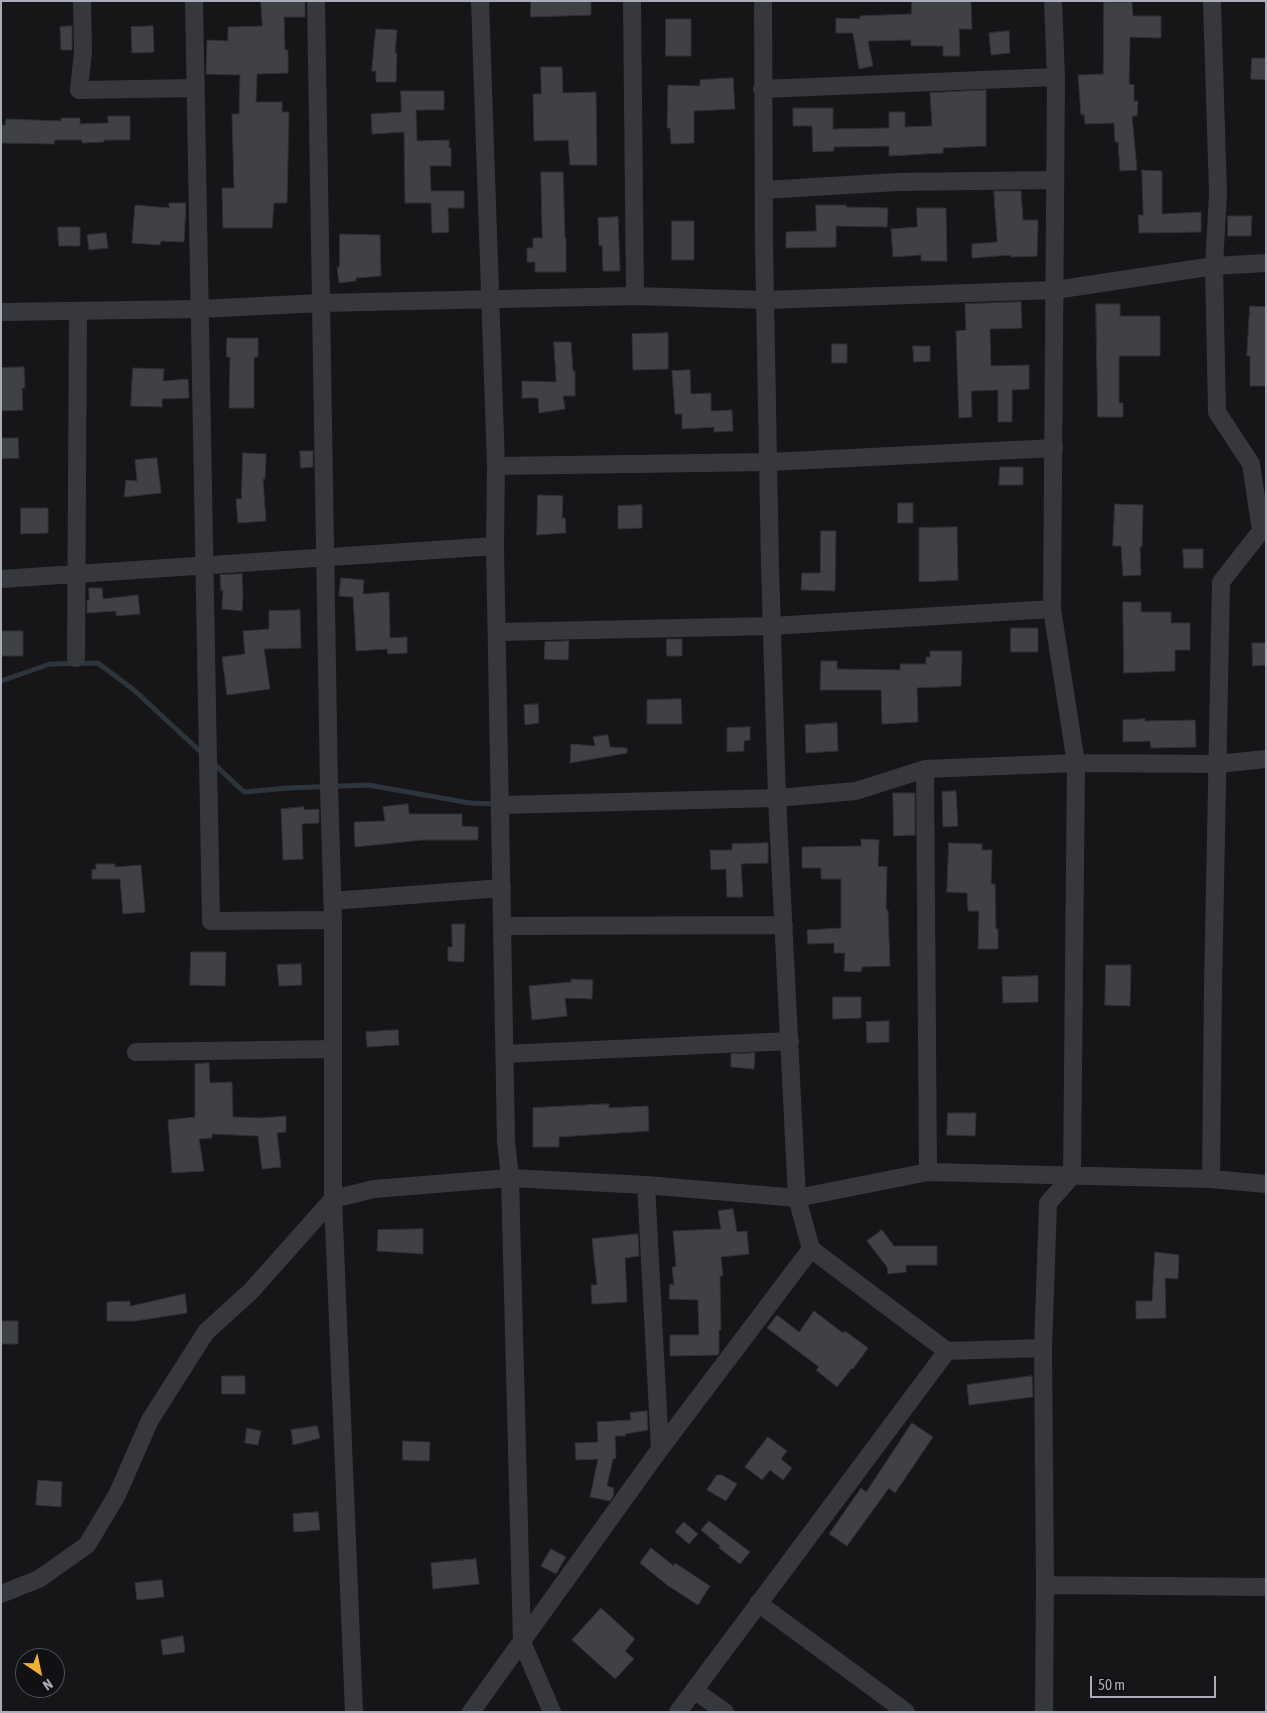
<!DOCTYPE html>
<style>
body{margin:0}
#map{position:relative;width:1267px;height:1713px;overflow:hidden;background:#161618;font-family:"Asap Condensed",sans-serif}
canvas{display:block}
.frame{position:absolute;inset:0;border:2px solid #a8adb8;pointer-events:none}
.north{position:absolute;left:15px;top:1648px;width:50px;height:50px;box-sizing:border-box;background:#111113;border:1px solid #4d4f55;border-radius:50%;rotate:146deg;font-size:14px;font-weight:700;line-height:20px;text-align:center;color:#a8adb8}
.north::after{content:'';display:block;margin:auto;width:18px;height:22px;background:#f2b134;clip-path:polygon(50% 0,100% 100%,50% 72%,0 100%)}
.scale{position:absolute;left:1090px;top:1676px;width:126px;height:22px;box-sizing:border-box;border:2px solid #a8adb8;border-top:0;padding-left:6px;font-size:15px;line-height:18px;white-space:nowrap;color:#a8adb8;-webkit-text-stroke:4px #111113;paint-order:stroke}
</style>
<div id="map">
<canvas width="1267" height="1713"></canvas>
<div class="frame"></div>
<div class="north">N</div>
<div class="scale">50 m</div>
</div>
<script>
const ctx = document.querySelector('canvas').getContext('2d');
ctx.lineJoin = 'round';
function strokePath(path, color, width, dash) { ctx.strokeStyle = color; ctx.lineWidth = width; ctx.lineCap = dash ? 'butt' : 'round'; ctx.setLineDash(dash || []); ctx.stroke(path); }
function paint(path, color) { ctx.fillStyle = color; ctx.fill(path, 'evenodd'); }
strokePath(new Path2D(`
 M1,681L50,664L98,663L134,690L203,754
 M213,763L244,792L288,788L368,785L470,803L496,804`), '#2c353c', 5);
const building = new Path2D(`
 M261,1H305V17H284L285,50H288V73L257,74L256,102H282V112H289L287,203H274L272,228H223L222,188H234L232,114H239L240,75L206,74L207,40L228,41V27L262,26Z
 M531,1H591V15L531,17Z
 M912,1H971L972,29H959L960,56H943V46H911V40L868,41L873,66L859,69L853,33H836V18L860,19V16L911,14Z
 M1104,2H1132L1133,16H1161V38L1130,37L1129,84L1134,85V101H1138L1137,116H1132L1137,170L1120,171L1118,142H1115L1114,123L1085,124L1084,114L1081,115L1078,75L1103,74Z
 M666,19H691V56H666Z
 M72,26V50H61L60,27Z
 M153,26L154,52L132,53L131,27Z
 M376,29L397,30L395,53H397L396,82H376V71H372Z
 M1009,31L1010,53L991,55L989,33Z
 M1252,58H1266V80L1251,79Z
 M541,67H562L563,93L596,92L597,165H570L568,140L534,141L533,94H541Z
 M733,78L735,109L694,111V143L671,144L670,128H667L668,85L700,86V80Z
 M986,90V146L943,148V153L889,156V146L834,147V151L813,152L812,126H793V108H833V129L889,128V112H905V127L932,126L930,93Z
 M401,91H444V110H416L417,141L449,140V148H451V166H430L431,191H464V208H448L449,232L432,233L431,203H405L404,132L372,134L371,114L401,112Z
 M108,116H130V140H104V142L82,143V140H55L54,144L1,143V125H5L6,119L61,121V118H80V124L108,123Z
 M1142,170L1162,171V214L1201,212V232L1139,233L1138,215H1143Z
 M541,172H563L565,238H566V272H535V262H527V248H533V238H542Z
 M994,191H1021L1023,220H1038L1037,256L1011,257V255L972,258V244L997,242Z
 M169,203H186L184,242L161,241L160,245L132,243L135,205L169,208Z
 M816,205H846V207L888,208L887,227L836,226V247L786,248V232L816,231Z
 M917,208H946L947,261H921V255L893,257L891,229L917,227Z
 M1228,216H1252L1251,236H1228Z
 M618,217L620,271H603L602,245L599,246L598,218Z
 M672,221H694V260H672Z
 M58,227H80V246H59Z
 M106,233L108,248L89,250L87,235Z
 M340,234L380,235L381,276L356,278V281L339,283L337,267H339Z
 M1021,302L1022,328L990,329L991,366L1029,365V389L1012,390V422H998V390L971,391L972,417L959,418L956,331L966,330L965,304Z
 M1096,304H1120V316H1160V356H1119V403H1123V417H1098Z
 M1250,306L1266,307V386H1250V356H1247Z
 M668,333V369L633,370L632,334Z
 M227,338H258V357H254V408H229L230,357H227Z
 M554,342H571L573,371H575V396H563L565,409L539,413L538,398H522V381L556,382Z
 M832,344H847V363H832Z
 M913,346H930V361L914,362Z
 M24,367L25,388H22L23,410L1,411V368Z
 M133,368L164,369L163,381L188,379L189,398L162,399V407L131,406Z
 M690,370L691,394L711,393V411L732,410L733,431L714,432V427L682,429V414H675L672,371Z
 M1,438H18L19,458L1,459Z
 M300,451H313V467L301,468Z
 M243,453L266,454L265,479H263L266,521L238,523L236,499H241Z
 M157,458L161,493L124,497L126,480L137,481L135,460Z
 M1000,467H1023V485H999Z
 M538,495L563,496L562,518H565L566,533L537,535Z
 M898,503H913V523H898Z
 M1115,504L1143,505L1142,547H1140L1141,575L1123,576L1121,546H1113Z
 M642,505V528L618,529V506Z
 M21,508H48V533L21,534Z
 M957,527L958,580L919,582V528Z
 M821,531H836L835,591L801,590L802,573H820Z
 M1183,549H1203V568H1184Z
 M242,574L243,594L242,611L222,609L223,590L221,591L220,575Z
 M341,578L364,580L363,594L389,592L390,638L407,637V653L388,654L387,649L356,651L353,597L339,596Z
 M89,588H102L103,599L138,595L140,614L116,616V611L87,613V601L89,600Z
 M1123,602H1141V612H1171V623H1190V650H1175V671L1124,673Z
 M300,610L301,648L264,649L270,689L227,695L222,657L245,654L243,631L269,629V611Z
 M1011,628H1038V652H1011Z
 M1,631H23V656H1Z
 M667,639H682V656H667Z
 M569,641L568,660L544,659L545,642Z
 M1252,643H1266V665L1253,666Z
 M930,651H962L961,686L917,688L918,722L882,724L881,690H820L821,661H837V669L900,670V664H926V657H930Z
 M681,699L682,724H647V700Z
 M538,704L539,723L525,725L524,705Z
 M1145,719V721L1195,720L1196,747L1151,748L1150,741L1123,742V720Z
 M837,723L838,751L806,753L805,725Z
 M750,727V740L744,741V751L727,752V728Z
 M608,735L610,747L627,748V753L570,763L571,744L595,746L593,737Z
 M956,791L958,826L943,827L942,792Z
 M893,793H915V835L894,836Z
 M408,804L409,814H462V826L478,827V840H422L355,847L354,822L385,821L383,807Z
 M304,807V810L319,809V823L302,824L303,859L283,860L281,809Z
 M861,839L879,840L878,866L887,867L886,910H888L890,966L862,967L861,972L844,971L845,953H834V943L808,944L807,930L841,928V879H821V868H802V847L861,846Z
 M768,843V863L741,864L743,897H727L726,869L711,870L710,850H732V844Z
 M949,843L982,844V850H992L991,884H995L996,929H998V949H978L979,911H968L967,893L947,892Z
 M96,864H115V867L141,865L145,912L123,914L120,879H92V870L96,869Z
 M452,924H465L464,962L448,961V947H452Z
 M191,952H226L225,986L190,985Z
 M301,964L302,985L279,986L277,965Z
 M1106,965H1131L1130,1006L1105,1005Z
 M1038,976V1002L1003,1003L1002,977Z
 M571,979L593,980L592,999L565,998L567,1016L532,1020L529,986L571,982Z
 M833,997H861V1018L833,1019Z
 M889,1021V1042L867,1043L866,1022Z
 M398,1030L399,1045L367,1047L366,1032Z
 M755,1053L754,1069L731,1067V1054Z
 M209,1063L210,1083L232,1082L233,1117L261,1118L286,1116V1132L277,1133L281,1167L262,1169L258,1136L212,1134V1138L199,1139L204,1171L172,1173L168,1120L195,1117V1064Z
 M609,1104V1108L648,1106L649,1131L559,1137V1147H533V1108Z
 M948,1113H976L975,1136L947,1135Z
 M733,1209L737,1232L747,1231L749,1254L721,1257L723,1276H720L721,1330H719V1353L718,1355L670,1356V1335H699L698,1300L669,1299L670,1284L674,1285L672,1267H676L673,1231L721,1229L718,1211Z
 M423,1229V1254L377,1251L378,1230Z
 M882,1230L894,1246H937V1265H906V1272L888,1274L887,1267L867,1241Z
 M638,1234L639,1256L625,1258L627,1302L592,1304L591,1285H597L592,1239Z
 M1155,1252L1179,1255L1178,1279L1165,1278L1166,1318L1136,1319V1301H1152Z
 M185,1294L187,1313L135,1321H107V1302L130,1301V1306Z
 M814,1311L843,1333L845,1331L868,1348L853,1369L852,1368L837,1387L816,1370L819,1367L767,1328L777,1315L799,1332Z
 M1,1321H18V1344H1Z
 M222,1376H245V1394H222Z
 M1032,1376L1033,1397L969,1405L967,1385Z
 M647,1411L648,1430L625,1434L626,1436H615L616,1458L613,1459L607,1486L614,1488L613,1497L610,1501L590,1497L598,1459L576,1460L575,1443L598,1442L597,1422L631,1420L630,1413Z
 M912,1423L933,1437L895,1493L889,1488L847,1546L829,1534L861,1488L866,1492Z
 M317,1426L320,1438L293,1445L291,1430Z
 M247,1428L261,1431L258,1445L245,1443Z
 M768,1437L787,1451L781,1459L792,1468L783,1480L770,1470L762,1480L745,1467Z
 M403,1441L430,1442L429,1461L403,1460Z
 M717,1475H722L737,1484L726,1501L707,1490Z
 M38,1480L62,1482L61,1507L36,1505Z
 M318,1512L320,1530L294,1532L293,1514Z
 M709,1521L750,1552L740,1564L719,1548L720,1546L701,1530Z
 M684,1522L698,1534L689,1544L675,1532Z
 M651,1548L674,1566L675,1563L710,1586L698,1605L667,1585L640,1563Z
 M551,1549L566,1557L556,1574L541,1566Z
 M476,1559L479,1584L433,1589L431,1563Z
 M162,1580L164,1597L137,1600L135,1583Z
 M601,1608L635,1639L625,1651L634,1659L615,1679L572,1640Z
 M183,1636L185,1652L163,1655L161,1640Z`);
paint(building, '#404145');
strokePath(building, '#303034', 1);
strokePath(new Path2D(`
 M82,1L83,52L79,90L196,88
 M194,1L211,921L333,920
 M316,1L329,787L333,920V1199L354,1712
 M480,1L496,466L495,546L506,1141L510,1178L522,1642L552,1712
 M632,1L635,296
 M763,1L764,244L770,566L777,798L797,1198L811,1249L947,1351L1043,1348
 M762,89L1056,77
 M764,190L897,182L1055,180
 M1,312L199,309L321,303L635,296L766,300L1055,290L1214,266L1266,263
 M496,466L769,462L1054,448
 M1,579L495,546
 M498,632L772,626L1052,609
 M76,658L78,311
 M925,769L928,1172
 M501,805L777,798L856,791L925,769L1076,763L1217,764L1266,759
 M332,901L502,888
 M503,926L784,925
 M136,1052L333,1049
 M505,1054L790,1041
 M1211,1179L1213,988L1221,582L1261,531L1251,464L1217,412L1214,266L1218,193L1212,1
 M646,1185L660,1449
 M1045,1585L1266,1587
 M1,1594L39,1579L87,1545L117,1495L150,1420L206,1332L251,1291L333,1199L374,1189L510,1178L646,1185L797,1198L928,1172L1211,1179L1266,1184
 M758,1603L906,1712
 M694,1690L725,1712
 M471,1712L660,1449L811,1249
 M678,1712L947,1351
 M1044,1712L1045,1585L1043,1348L1048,1203L1072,1176L1076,763L1052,609L1056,77L1053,1`), '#37383d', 18);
</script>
